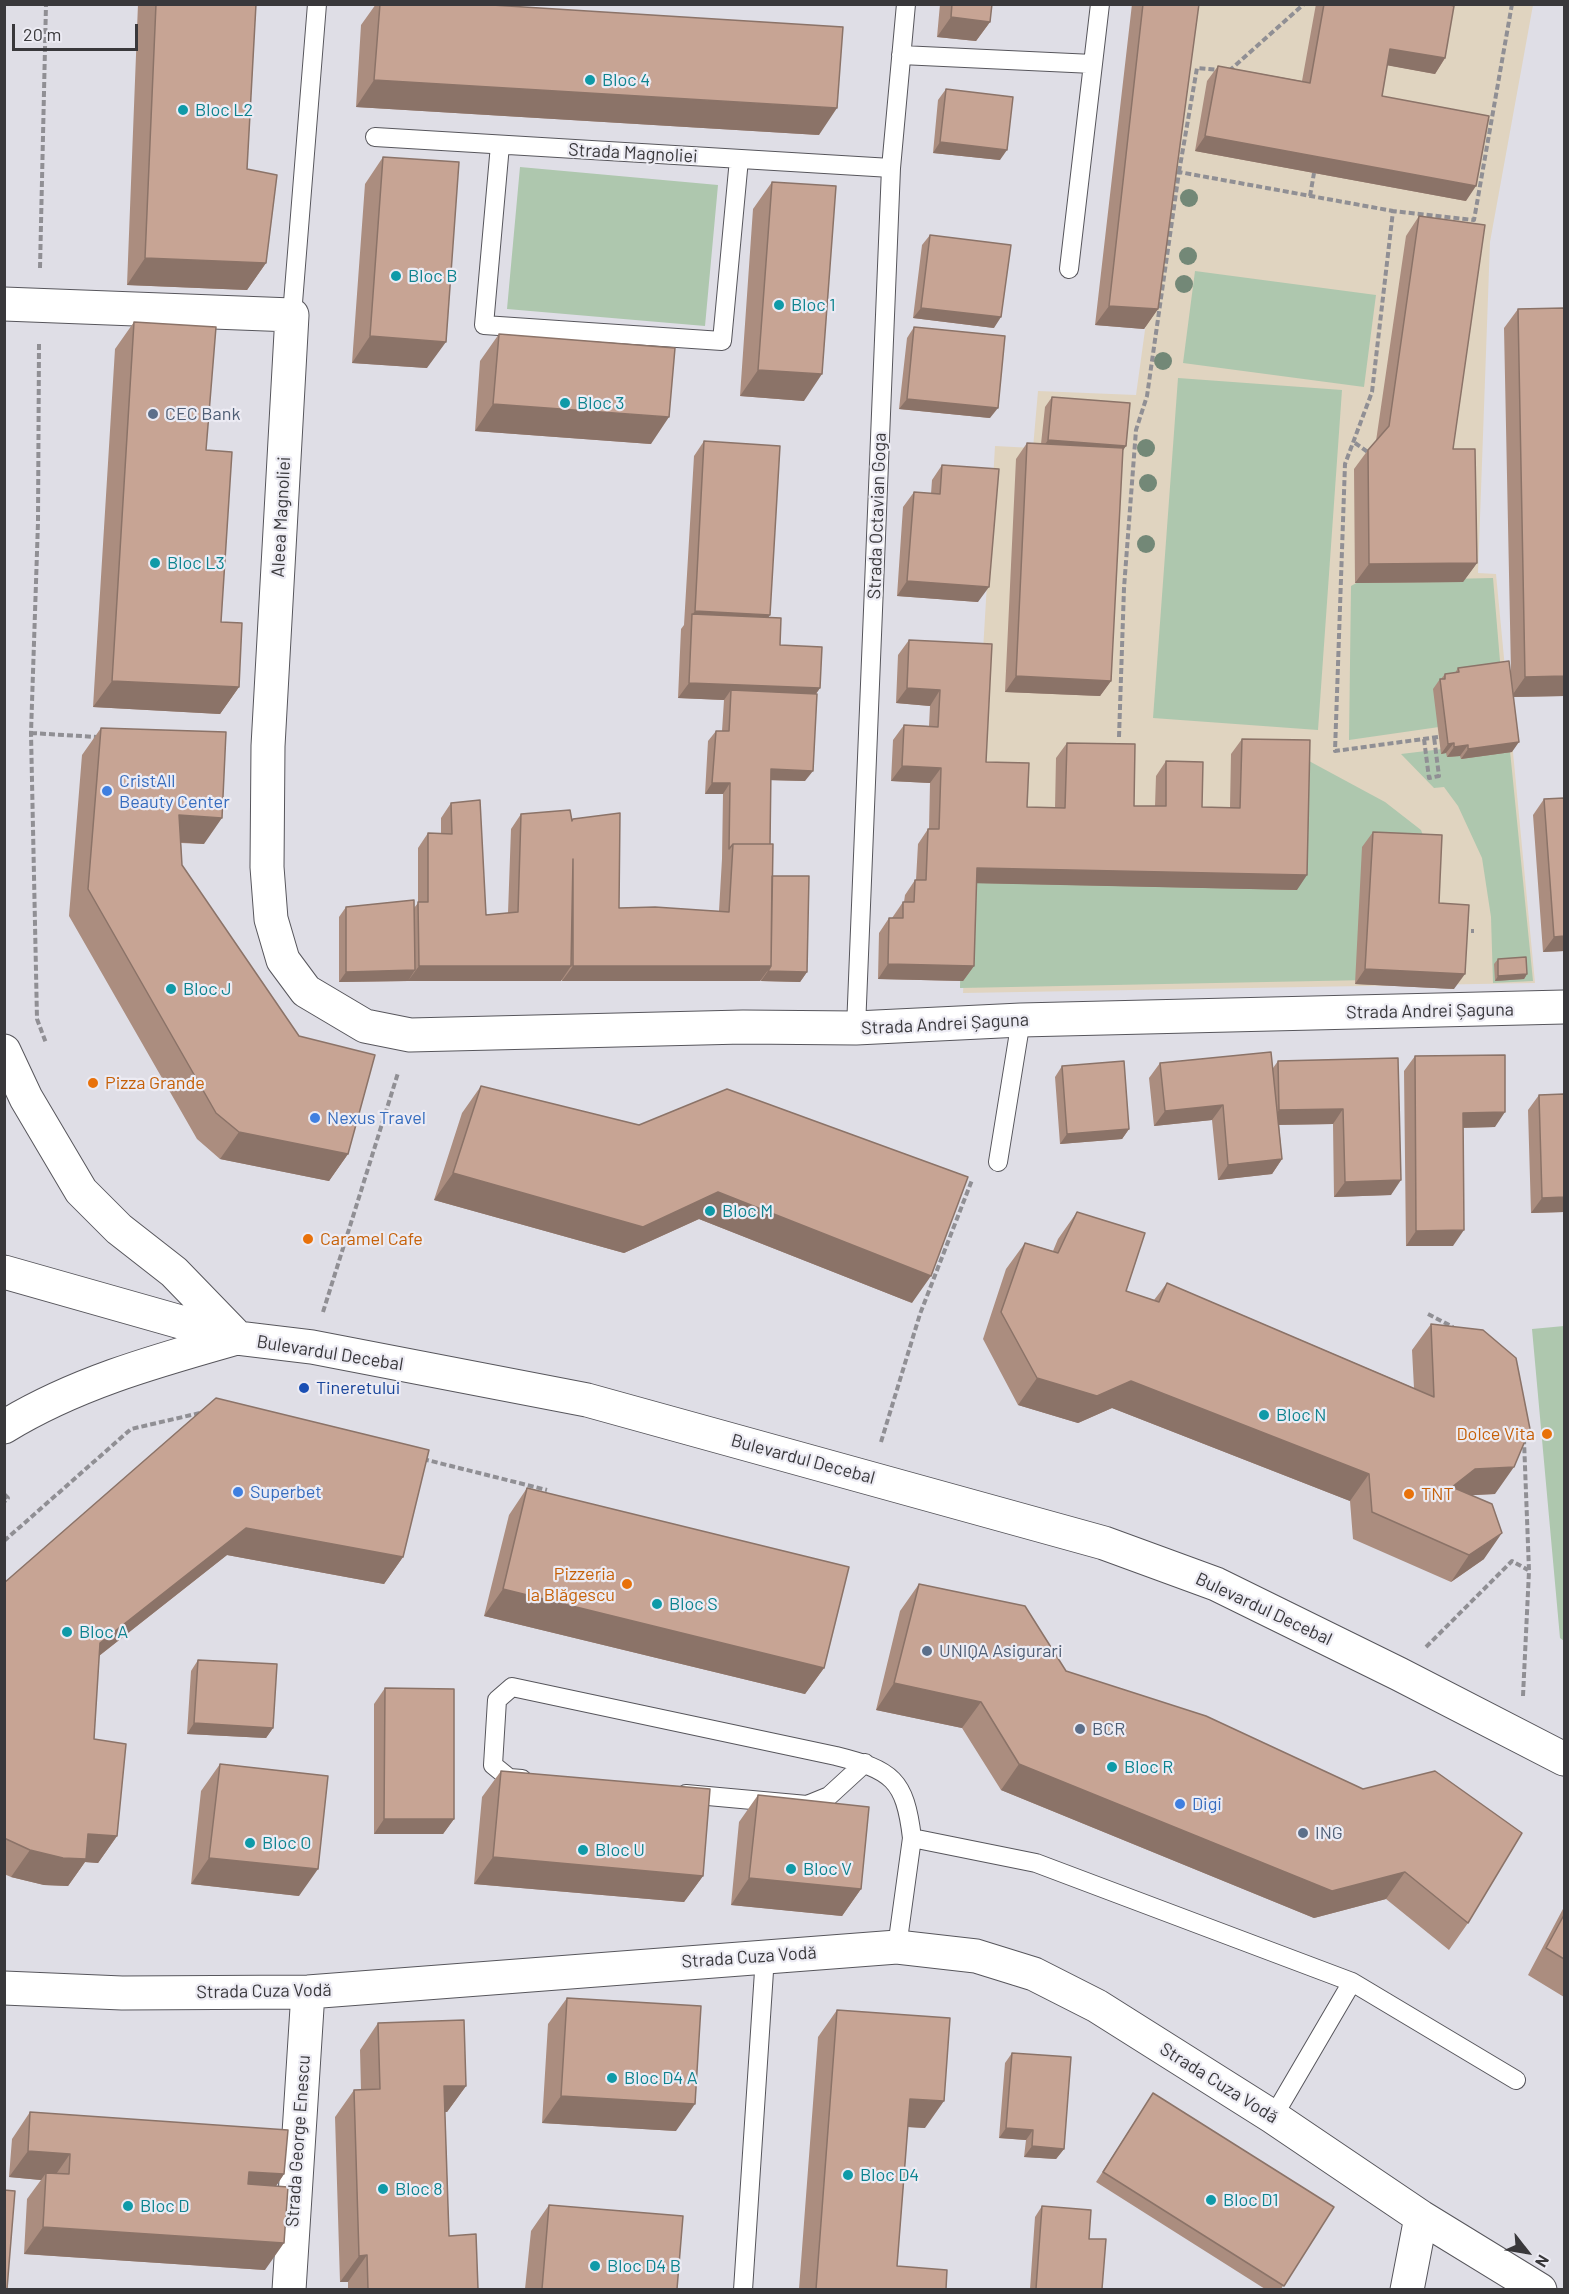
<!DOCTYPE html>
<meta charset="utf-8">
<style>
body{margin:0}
#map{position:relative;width:1569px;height:2294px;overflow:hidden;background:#dfdee6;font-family:Barlow,sans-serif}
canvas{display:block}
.frame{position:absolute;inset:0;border:6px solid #39383b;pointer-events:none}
.north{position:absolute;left:1497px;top:2222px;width:60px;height:60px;-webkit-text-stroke:4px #ecebf3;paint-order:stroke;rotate:121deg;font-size:16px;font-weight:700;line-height:24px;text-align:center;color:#39383b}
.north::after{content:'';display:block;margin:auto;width:21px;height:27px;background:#39383b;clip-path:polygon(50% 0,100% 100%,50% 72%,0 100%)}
.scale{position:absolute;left:12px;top:24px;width:126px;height:27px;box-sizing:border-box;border:3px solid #39383b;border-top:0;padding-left:8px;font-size:18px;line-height:21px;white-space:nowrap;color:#39383b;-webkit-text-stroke:4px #ecebf3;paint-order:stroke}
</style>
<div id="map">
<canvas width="1569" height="2294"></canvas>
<div class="frame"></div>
<div class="north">N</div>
<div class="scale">20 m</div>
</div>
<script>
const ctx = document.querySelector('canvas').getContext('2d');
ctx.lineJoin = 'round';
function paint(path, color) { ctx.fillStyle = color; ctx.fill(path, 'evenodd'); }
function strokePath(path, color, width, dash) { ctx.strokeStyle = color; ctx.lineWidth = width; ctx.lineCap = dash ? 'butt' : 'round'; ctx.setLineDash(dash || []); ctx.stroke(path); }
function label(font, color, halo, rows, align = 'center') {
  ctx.font = font + ' Barlow,sans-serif'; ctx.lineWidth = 4.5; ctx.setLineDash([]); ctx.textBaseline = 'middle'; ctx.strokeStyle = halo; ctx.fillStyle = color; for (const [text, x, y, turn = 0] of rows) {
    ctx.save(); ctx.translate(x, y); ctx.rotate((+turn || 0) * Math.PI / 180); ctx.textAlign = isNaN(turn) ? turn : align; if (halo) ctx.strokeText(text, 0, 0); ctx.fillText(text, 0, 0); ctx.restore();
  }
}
paint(new Path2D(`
 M1190,5H1533L1490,242L1478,573L1496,574L1535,983L963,993L995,446L1033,448L1038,391L1136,395Z`), '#e0d4c0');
paint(new Path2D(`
 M520,167L718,185L705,326L507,309Z
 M1195,271L1376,295L1364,387L1183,363Z
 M1178,378L1342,390L1318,730L1153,718Z
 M1493,578L1501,673L1439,727L1349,740L1351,586L1360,581Z
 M1509,741L1533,981L1493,983L1491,917L1482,858L1458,806L1444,787L1434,788L1401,754Z
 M1309,761L1385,802L1421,830L1429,852L1420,979L960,988L962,875L1286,877Z
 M1564,1326V1641L1560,1638L1532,1329Z`), '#aec7ae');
const lane = new Path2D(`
 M901,55L1093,64
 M375,137L891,168
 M500,145L484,325L722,341L739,159
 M1069,269L1100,4
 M292,315L317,4
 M856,1028L891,168L906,4
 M998,1162L1021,1020
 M522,1779L509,1778L493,1765L497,1700L512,1687L836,1756C892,1770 905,1779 912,1838L1036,1863L1352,1982L1273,2117
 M686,1794L807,1805L829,1796L865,1763
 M897,1947L912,1838
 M1352,1982L1516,2080
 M743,2290L765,1956`);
const street = new Path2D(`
 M4,304L292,315L268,746L267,867L271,919L283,960L306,991L365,1026L410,1035L743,1027L856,1028L1021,1020L1564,1007
 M4,1988L122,1993L308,1992L897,1947L976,1956L1034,1974L1097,2006L1273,2117L1421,2217L1540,2290
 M289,2290L308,1992
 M1407,2290L1421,2217`);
const secondary = new Path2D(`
 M4,1051L26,1098L81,1191L119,1229L174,1272L236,1336
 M4,1272L237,1338L312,1347L587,1400L1104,1543L1216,1584L1399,1674L1564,1759
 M4,1427C76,1383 156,1361 237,1338`);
strokePath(lane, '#57565c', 20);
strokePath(street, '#57565c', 35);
strokePath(secondary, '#57565c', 35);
strokePath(new Path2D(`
 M1229,71L1304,4
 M1179,172L1197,68L1219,70
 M1310,196L1314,173
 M40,268L46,4
 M39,344L38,522L31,733L37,1019L46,1043
 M1355,443L1369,453
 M31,733L97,737
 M1119,737L1124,588L1136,430L1147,396L1179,172L1393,211
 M1438,737L1335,751L1345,464L1372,392L1393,211L1474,220L1512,4
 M1424,739L1429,778L1439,776L1434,737
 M1462,931H1474
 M323,1312L398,1073
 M1428,1314L1453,1327
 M881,1442L920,1314L972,1180
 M423,1459L547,1490
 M4,1494L8,1498L4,1502
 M4,1541L131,1429L200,1413
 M1426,1647L1512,1561L1528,1570
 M1523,1696L1529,1571L1524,1440`), '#908f94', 4, [6, 3]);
strokePath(lane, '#fff', 18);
strokePath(street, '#fff', 33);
strokePath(secondary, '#fff', 33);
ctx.fillStyle = '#738877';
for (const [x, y] of [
 [1189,198],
 [1188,256],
 [1184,284],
 [1163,361],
 [1146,448],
 [1148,483],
 [1146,544]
]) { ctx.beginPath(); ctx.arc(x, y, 9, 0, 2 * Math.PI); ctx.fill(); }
paint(new Path2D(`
 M138,4H256L247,169L266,263L247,290L127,285Z
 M376,4H380L819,135L356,107L361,25Z
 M940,4H992L990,22L976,41L937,37Z
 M1132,4H1199L1158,309L1144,329L1095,325Z
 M1316,4H1447L1445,58L1435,74L1387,65L1382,96L1466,201L1195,151L1207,81L1218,66L1302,81Z
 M946,89L1000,160L933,153L938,100Z
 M383,157L427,368L352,363L365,184Z
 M772,182L804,401L740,396L753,209Z
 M1419,216L1453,449L1477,563L1463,582L1355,583L1354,469L1368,450L1376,441L1406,236Z
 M930,235L994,328L913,318L922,245Z
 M1564,308V696L1514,697L1512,752L1461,759L1460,756L1447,757L1446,753L1441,754L1433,689L1440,679H1441L1445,674L1455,673L1458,668L1511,672L1504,328L1518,309Z
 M134,322L206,450L221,622L239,687L220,714L93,707L115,349Z
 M914,327L990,418L899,409L907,338Z
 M499,334L651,444L475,431L480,361Z
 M1052,397L1126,446L1122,451L1111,681L1100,696L1005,692L1016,459L1027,443L1041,444L1045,407Z
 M704,441L769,617L780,645L820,688L816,694L805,781L771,780L770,844L772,876L807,972L800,982L761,981V980L760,981H562V979L561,981H408L339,982V917L346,907L414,908L418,903V848L428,833H441V818L451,803L486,915L508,913L511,829L521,814L572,820L619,908L719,911L722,859L723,794H705L708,741L716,731H722L724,700L678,698L681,629L684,625L694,456Z
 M942,465L978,602L897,596L903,507L914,492L931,494L932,480Z
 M909,640L986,762L1027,807L1055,808L1056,758L1067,743L1134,806H1155L1156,776L1166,761L1202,807H1230L1231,754L1242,739L1297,890L976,883L974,966L963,981L878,979L879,933L889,918H892L903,902H904L905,895L915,880H916L918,844L928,829H929L930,783L891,781L893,740L904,725L929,726L930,706L896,703L898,655Z
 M101,728L204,844L181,843L182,865L348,1154L329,1181L220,1159L197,1139L69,916L82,755Z
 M1564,798V951L1543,952L1533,815L1544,799Z
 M1373,832L1439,903L1454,989L1355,984L1362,847Z
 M1498,959L1527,974L1524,979L1495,981L1494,964Z
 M1415,1056L1495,1127L1463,1128L1453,1246H1406L1404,1071Z
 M1398,1058L1391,1195L1334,1197L1333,1124L1279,1125L1282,1159L1272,1174L1218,1180L1212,1120L1154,1126L1149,1078L1160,1063L1273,1068L1278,1061Z
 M1062,1066L1129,1129L1122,1139L1060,1144L1055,1077Z
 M481,1086L912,1303L699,1219L624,1253L434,1200L462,1113Z
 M1539,1095L1564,1212L1531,1213L1528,1110Z
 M1077,1212L1126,1291L1154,1300L1167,1283L1414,1388L1412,1350L1431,1324L1495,1494L1471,1495L1484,1559L1451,1582L1353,1539L1350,1501L1112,1408L1078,1423L1018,1405L983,1339L1006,1269L1025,1243L1053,1251L1058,1239Z
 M216,1398L403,1557L384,1584L227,1555L99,1656L94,1739L117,1836L98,1863L85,1862L68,1886L44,1885L11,1877L4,1874V1583Z
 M527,1488L824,1668L805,1694L484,1616L509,1515Z
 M919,1584L1066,1671L1363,1789L1468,1923L1449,1950L1386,1899L1314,1918L1001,1790L962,1728L876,1710L900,1611Z
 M198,1660L273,1728L266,1738L187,1734L191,1671Z
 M385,1688L454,1819L443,1834H374V1704Z
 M220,1764L299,1896L191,1884L201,1791Z
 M501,1771L703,1876L684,1902L474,1884L482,1797Z
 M758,1795L861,1889L842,1916L731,1905L739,1822Z
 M1564,1907V1997L1528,1975Z
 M567,1998L676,2131L542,2123L548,2024Z
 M837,2010L925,2128L908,2127L897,2266L946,2289H799L818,2037Z
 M378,2023L466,2086L447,2112H445L449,2236L478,2289H348V2282H340L335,2117L354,2090H361L360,2050Z
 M1012,2053L1064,2149L1056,2159L1024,2157L1026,2140L999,2138L1005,2063Z
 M1153,2093L1334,2207L1281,2289H1265L1096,2182Z
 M30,2112L284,2174L276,2186L265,2270L24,2254L27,2199L41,2180L9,2177L12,2139Z
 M549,2205L677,2289H525L531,2231Z
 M1042,2206L1089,2239L1102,2289H1030L1035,2217Z`), '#ab8d7f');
paint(new Path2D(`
 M951,17L990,22L976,41L937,37Z
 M1390,49L1445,58L1435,74L1380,64Z
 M374,80L837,108L819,135L356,107Z
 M1205,136L1476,186L1466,201L1195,151Z
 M940,142L1007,150L1000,160L933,153Z
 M145,258L266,263L247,290L127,285Z
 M1109,306L1158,309L1144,329L1095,325Z
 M921,308L1001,317L994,328L913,318Z
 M370,336L446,342L427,368L352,363Z
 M758,370L822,374L804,401L740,396Z
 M907,399L998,408L990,418L899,409Z
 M493,404L669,417L651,444L475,431Z
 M1048,440L1126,446L1119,456L1041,450Z
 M1477,563L1463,582L1355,583L1369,564Z
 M907,581L989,587L978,602L897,596Z
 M695,611L770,615L759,630L692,615Z
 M1016,676L1111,681L1100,696L1005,692Z
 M1564,676V696L1511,697L1525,677Z
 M112,681L239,687L220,714L93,707Z
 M689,683L820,688L809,703L731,690L724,700L678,698Z
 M907,688L940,690L930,706L896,703Z
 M1519,742L1512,752L1461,759L1468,749Z
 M1454,743L1446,753L1441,754L1448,744Z
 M1468,745L1460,756L1447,757L1454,747Z
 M902,766L941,768L930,783L891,781Z
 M771,769L813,771L805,781L764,780Z
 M712,783H730L723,794H705Z
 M179,815L222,818L204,844L161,841Z
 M977,868L1307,875L1297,890L966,883Z
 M1564,936V951L1543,952L1554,937Z
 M888,964L974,966L963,981L878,979Z
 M419,966H571L561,981H408Z
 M573,966H771L760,981H562Z
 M1365,969L1465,974L1454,989L1355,984Z
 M415,970L408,981L339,982L346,972Z
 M768,971L807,972L800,982L761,981Z
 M1527,974L1524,979L1495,981L1498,976Z
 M1223,1105L1212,1120L1154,1126L1165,1111Z
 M1343,1109L1333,1124L1268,1125L1279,1110Z
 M1505,1112L1495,1127L1452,1128L1463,1113Z
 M1129,1129L1122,1139L1060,1144L1067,1134Z
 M239,1132L348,1154L329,1181L220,1159Z
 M1282,1159L1272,1174L1218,1180L1228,1165Z
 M453,1173L718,1192L931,1276L912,1303L699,1219L624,1253L434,1200Z
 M1401,1180L1391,1195L1334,1197L1345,1182Z
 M1564,1197V1212L1531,1213L1542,1198Z
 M1464,1230L1453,1246H1406L1416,1231Z
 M1037,1378L1131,1381L1369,1474L1350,1501L1112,1408L1078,1423L1018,1405Z
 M1514,1467L1495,1494L1457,1496L1452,1487L1475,1469Z
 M246,1528L403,1557L384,1584L227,1555L81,1670L100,1643Z
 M1502,1533L1484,1559L1451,1582L1469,1555Z
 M503,1589L824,1668L805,1694L484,1616Z
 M894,1683L981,1702L962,1728L876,1710Z
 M194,1723L273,1728L266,1738L187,1734Z
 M1019,1764L1405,1872L1386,1899L1314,1918L1001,1790Z
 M384,1819H454L443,1834H374Z
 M88,1834L117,1836L98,1863L85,1862L68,1886L44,1885L11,1877L30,1850Z
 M493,1857L703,1876L684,1902L474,1884Z
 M209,1858L318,1869L299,1896L191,1884Z
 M749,1878L861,1889L842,1916L731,1905Z
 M444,2086H466L447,2112L425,2113Z
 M561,2096L695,2104L676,2131L542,2123Z
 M910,2099L944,2101L925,2128L891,2126Z
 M1006,2128L1033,2130L1026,2140L999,2138Z
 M1032,2146L1064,2149L1056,2159L1024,2157Z
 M28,2151L70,2154L52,2180L46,2173L41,2180L9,2177Z
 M249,2172L284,2174L266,2201L230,2199Z
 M43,2227L284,2243L265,2270L24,2254Z
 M367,2255L348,2282H340L359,2256Z`), '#8b7368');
const building = new Path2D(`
 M156,4H256L247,169L277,175L266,263L145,258Z
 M380,4H476L843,27L837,108L374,80Z
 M952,4H992L990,22L951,17Z
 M1143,4H1199L1158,309L1109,306Z
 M1324,4H1447L1454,6L1445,58L1390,49L1382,96L1489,116L1476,186L1205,136L1218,66L1310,83Z
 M946,89L1013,97L1007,150L940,142Z
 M383,157L459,162L446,342L370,336Z
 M772,182L836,186L822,374L758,370Z
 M1419,216L1485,225L1453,449H1475L1477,563L1369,564L1368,450L1389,426Z
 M930,235L1011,245L1001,317L921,308Z
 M1564,308V676L1525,677L1518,309Z
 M134,322L216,327L206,450L232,452L221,622L242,623L239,687L112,681Z
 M914,327L1005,336L998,408L907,399Z
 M499,334L675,348L669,417L493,404Z
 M1052,397L1130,403L1126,446L1048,440Z
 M704,441L780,446L770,615L695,611Z
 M1027,443L1123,448L1111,681L1016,676Z
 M942,465L999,469L989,587L907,581L914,492L940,494Z
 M692,614L781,618L780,645L822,647L820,688L689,683Z
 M909,640L992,644L986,762L1029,763L1027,807L1065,808L1067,743L1135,744L1134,806H1166V761L1203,762L1202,807L1240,808L1242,739L1310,740L1307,875L977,868L974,966L888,964L889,918H903V902H914L915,880H926L928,829H939L941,768L902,766L904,725L938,727L940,690L907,688Z
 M1509,661L1519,742L1468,749V745L1454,747V743L1448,744L1440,679H1445V674L1459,672L1458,668Z
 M731,690L817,694L813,771L771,769L770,844H733L729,849L730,783H712L716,731H729Z
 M101,728L226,732L222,818L179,815L182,865L299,1036L375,1055L348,1154L239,1132L216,1113L88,889Z
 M1564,798V936L1554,937L1544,799Z
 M480,800L486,915L518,912L521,814L570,810L572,821L573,819L620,813L619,908L655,907L729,912L733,844H773L771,966H573V859L571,966H419L418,902H428V833L452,834L451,803Z
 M1373,832L1442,835L1439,903L1469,905L1465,974L1365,969Z
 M772,876H809L807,972L768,971L771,966Z
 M414,900L415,970L346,972V907Z
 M1526,957L1527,974L1498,976V959Z
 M1271,1052L1282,1159L1228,1165L1223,1105L1165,1111L1160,1063Z
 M1505,1055V1112L1463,1113L1464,1230L1416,1231L1415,1056Z
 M1398,1058L1401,1180L1345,1182L1343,1109L1279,1110L1278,1061Z
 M1124,1061L1129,1129L1067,1134L1062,1066Z
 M481,1086L639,1125L727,1089L968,1177L931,1276L718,1192L643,1227L453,1173Z
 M1564,1094V1197L1542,1198L1539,1095Z
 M1077,1212L1145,1233L1126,1291L1159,1302L1167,1283L1434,1397L1431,1324L1483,1330L1516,1358L1530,1429L1514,1467L1475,1469L1452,1487L1492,1504L1502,1533L1469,1555L1372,1512L1369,1474L1131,1381L1097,1396L1037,1378L1001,1312L1025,1243L1058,1253Z
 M216,1398L429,1450L403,1557L246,1528L100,1643L94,1739L126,1744L117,1836L88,1834L86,1859L63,1858L30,1850L4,1838V1583Z
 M527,1488L849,1567L824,1668L503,1589Z
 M919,1584L1025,1606L1066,1671L1206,1716L1363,1789L1435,1771L1522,1833L1468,1923L1405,1872L1332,1891L1019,1764L981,1702L894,1683Z
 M198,1660L277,1664L273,1728L194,1723Z
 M385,1688L454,1689V1819H384Z
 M220,1764L328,1776L318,1869L209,1858Z
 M501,1771L710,1789L703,1876L493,1857Z
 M758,1795L869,1807L861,1889L749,1878Z
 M1564,1915V1959L1546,1948Z
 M567,1998L701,2006L695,2104L561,2096Z
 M837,2010L950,2018L944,2101L910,2099L897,2266L947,2270L946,2289H816Z
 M464,2020L466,2086H444L449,2236L476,2234L478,2289H368L367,2255L359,2256L354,2090L380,2089L378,2023Z
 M1012,2053L1071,2057L1064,2149L1032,2146L1033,2130L1006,2128Z
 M1153,2093L1334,2207L1284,2286L1103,2172Z
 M30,2112L288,2130L284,2174L249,2172L248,2184L288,2187L284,2243L43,2227L46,2173L69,2174L70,2154L28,2151Z
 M4,2190L15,2191L7,2289H4Z
 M549,2205L683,2216L677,2289H542Z
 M1042,2206L1091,2210L1089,2239H1106L1102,2289H1036Z`);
paint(building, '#c7a494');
strokePath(building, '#8b7368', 1.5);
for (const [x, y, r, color] of [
 [590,80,6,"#0f9aa8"],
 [183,110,6,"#0f9aa8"],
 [396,276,6,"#0f9aa8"],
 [779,305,6,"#0f9aa8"],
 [565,403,6,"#0f9aa8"],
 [153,414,6,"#5c6f8a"],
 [155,563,6,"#0f9aa8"],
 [107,791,6,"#3f7fe0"],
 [171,989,6,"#0f9aa8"],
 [93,1083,6,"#e8710a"],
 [315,1118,6,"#3f7fe0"],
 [710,1211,6,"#0f9aa8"],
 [308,1239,6,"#e8710a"],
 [304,1388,6,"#1a4fb4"],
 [1264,1415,6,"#0f9aa8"],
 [1547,1434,6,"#e8710a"],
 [238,1492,6,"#3f7fe0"],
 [1409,1494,6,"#e8710a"],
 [627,1584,6,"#e8710a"],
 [657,1604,6,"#0f9aa8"],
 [67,1632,6,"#0f9aa8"],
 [927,1651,6,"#5c6f8a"],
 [1080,1729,6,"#5c6f8a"],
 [1112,1767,6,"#0f9aa8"],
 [1180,1804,6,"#3f7fe0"],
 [1303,1833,6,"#5c6f8a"],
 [250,1843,6,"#0f9aa8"],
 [583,1850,6,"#0f9aa8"],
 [791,1869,6,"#0f9aa8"],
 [612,2078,6,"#0f9aa8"],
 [848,2175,6,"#0f9aa8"],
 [383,2189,6,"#0f9aa8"],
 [1211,2200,6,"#0f9aa8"],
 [128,2206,6,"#0f9aa8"],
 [595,2266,6,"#0f9aa8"]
]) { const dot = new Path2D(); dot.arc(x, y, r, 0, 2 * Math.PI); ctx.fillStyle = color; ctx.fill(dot); strokePath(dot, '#ecebf3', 2); }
label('18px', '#0d838f', '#ecebf3', [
 ["Bloc 4",602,80],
 ["Bloc L2",195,110],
 ["Bloc B",408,276],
 ["Bloc 1",791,305],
 ["Bloc 3",577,403],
 ["Bloc L3",167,563],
 ["Bloc J",183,989],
 ["Bloc M",722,1211],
 ["Bloc N",1276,1415],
 ["Bloc S",669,1604],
 ["Bloc A",79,1632],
 ["Bloc R",1124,1767],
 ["Bloc O",262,1843],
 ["Bloc U",595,1850],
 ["Bloc V",803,1869],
 ["Bloc D4 A",624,2078],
 ["Bloc D4",860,2175],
 ["Bloc 8",395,2189],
 ["Bloc D1",1223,2200],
 ["Bloc D",140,2206],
 ["Bloc D4 B",607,2266]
], 'left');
label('18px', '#39383b', '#ecebf3', [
 ["Strada Magnoliei",633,153,3],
 ["Strada Octavian Goga",877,516,-88],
 ["Aleea Magnoliei",281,517,-87],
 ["Strada Andrei Șaguna",1430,1011,-1],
 ["Strada Andrei Șaguna",945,1024,-3],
 ["Bulevardul Decebal",330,1353,9],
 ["Bulevardul Decebal",803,1459,15],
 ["Bulevardul Decebal",1264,1609,25],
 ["Strada Cuza Vodă",749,1957,-4],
 ["Strada Cuza Vodă",264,1991,-1],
 ["Strada Cuza Vodă",1219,2083,32],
 ["Strada George Enescu",298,2141,-86]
]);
label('18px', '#4e5e75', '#ecebf3', [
 ["CEC Bank",165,414],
 ["UNIQA Asigurari",939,1651],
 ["BCR",1092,1729],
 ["ING",1315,1833]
], 'left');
label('18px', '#366cbe', '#ecebf3', [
 ["CristAll",119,781],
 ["Beauty Center",119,802],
 ["Nexus Travel",327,1118],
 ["Superbet",250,1492],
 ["Digi",1192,1804]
], 'left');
label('18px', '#c56008', '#ecebf3', [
 ["Pizza Grande",105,1083],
 ["Caramel Cafe",320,1239],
 ["Dolce Vita",1535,1434,"right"],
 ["TNT",1421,1494],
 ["Pizzeria",615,1574,"right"],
 ["la Blăgescu",615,1595,"right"]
], 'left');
label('18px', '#164399', '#ecebf3', [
 ["Tineretului",316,1388]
], 'left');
</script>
